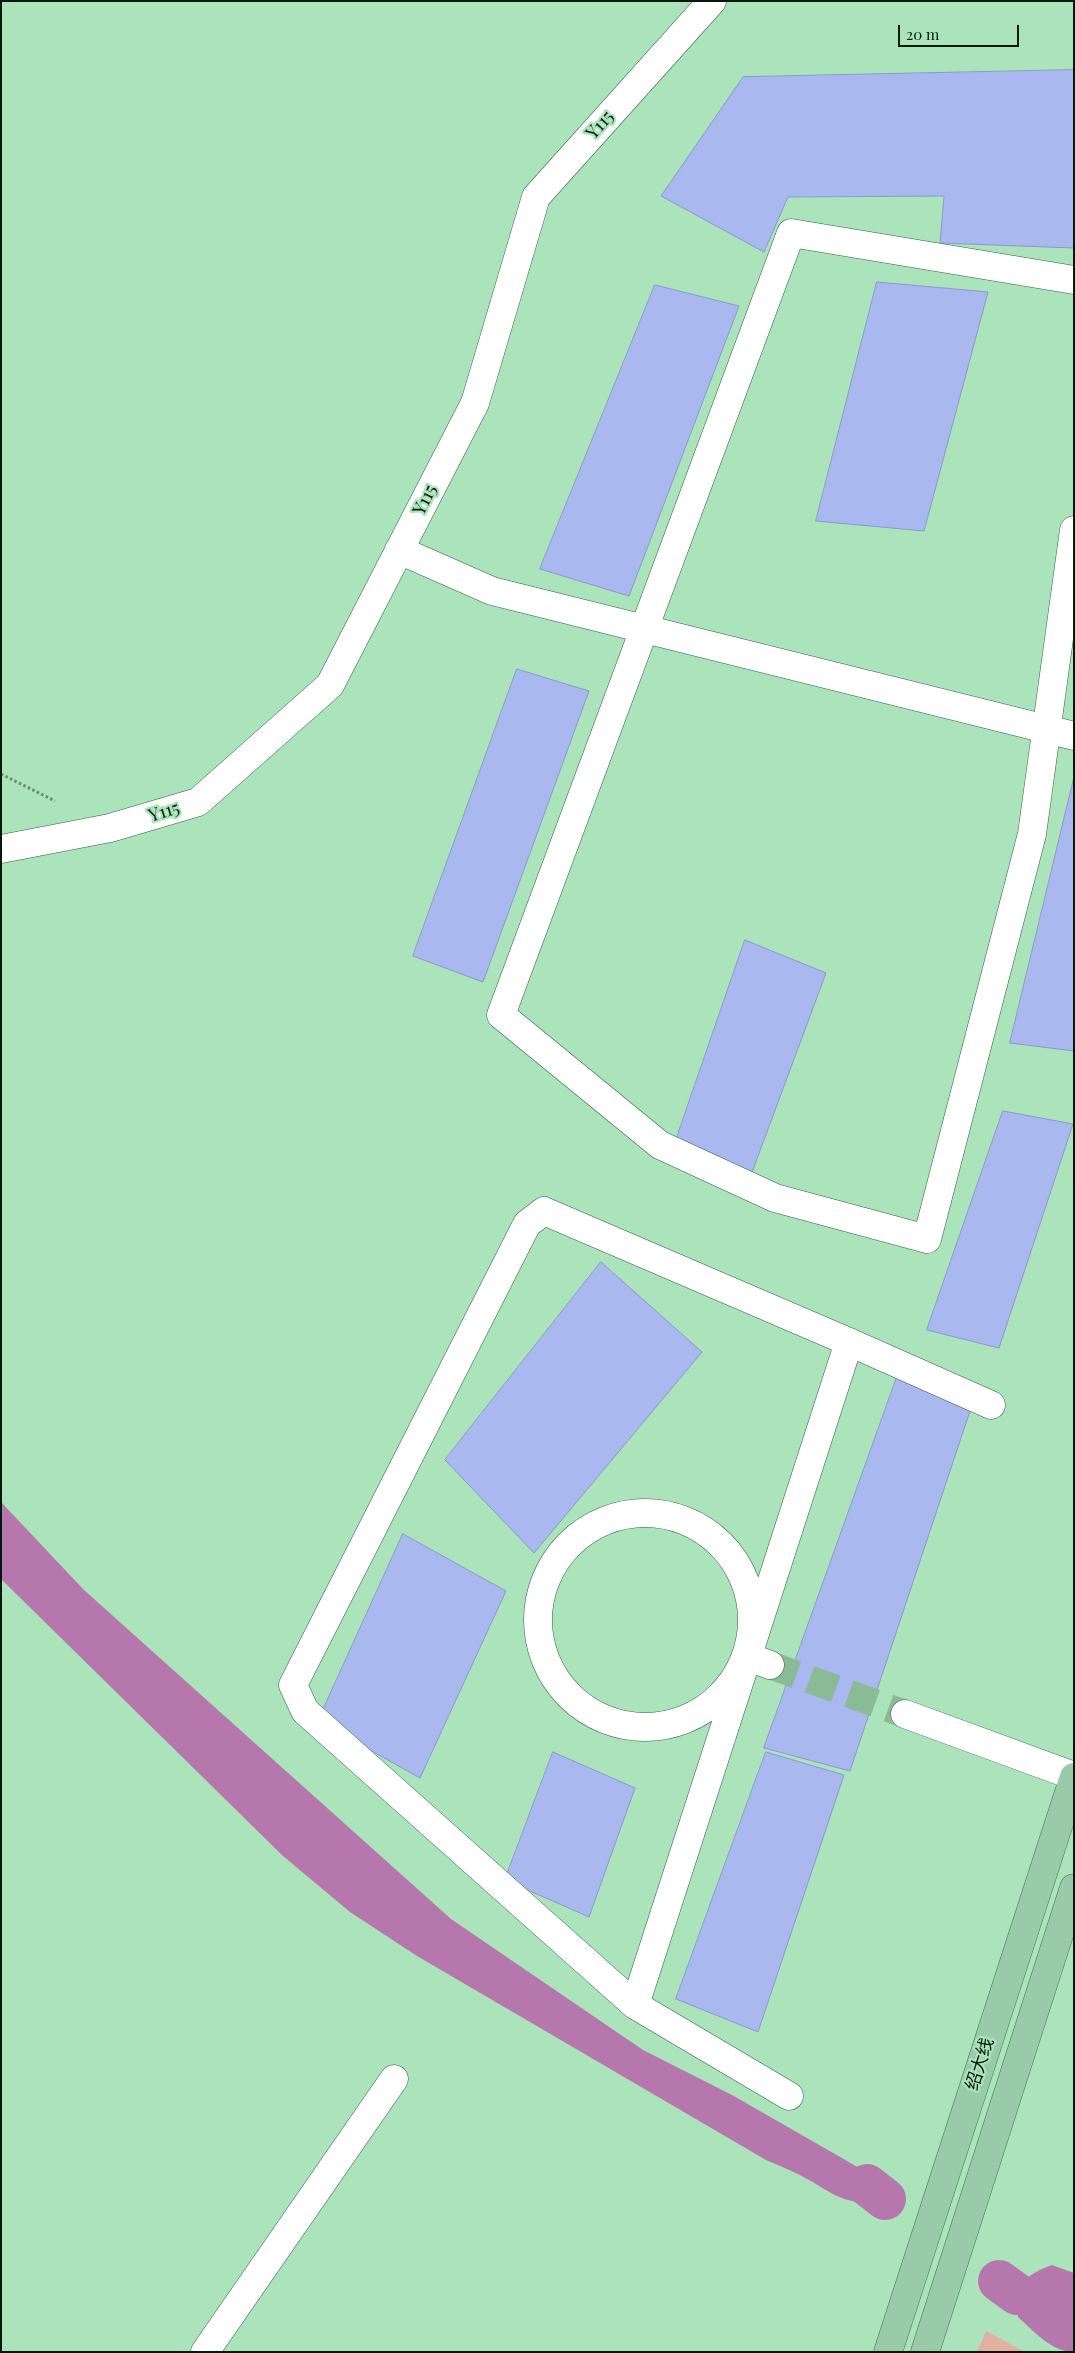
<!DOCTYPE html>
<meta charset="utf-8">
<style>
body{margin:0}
#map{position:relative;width:1075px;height:2353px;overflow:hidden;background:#abe3ba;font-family:"Playfair Display",serif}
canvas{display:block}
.frame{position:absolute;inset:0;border:2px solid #04190b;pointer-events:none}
.scale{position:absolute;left:898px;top:25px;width:121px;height:22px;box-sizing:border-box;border:2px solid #04190b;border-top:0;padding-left:6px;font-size:15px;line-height:18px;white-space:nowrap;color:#04190b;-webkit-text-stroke:4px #abe3ba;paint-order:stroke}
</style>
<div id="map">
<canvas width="1075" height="2353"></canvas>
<div class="frame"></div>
<div class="scale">20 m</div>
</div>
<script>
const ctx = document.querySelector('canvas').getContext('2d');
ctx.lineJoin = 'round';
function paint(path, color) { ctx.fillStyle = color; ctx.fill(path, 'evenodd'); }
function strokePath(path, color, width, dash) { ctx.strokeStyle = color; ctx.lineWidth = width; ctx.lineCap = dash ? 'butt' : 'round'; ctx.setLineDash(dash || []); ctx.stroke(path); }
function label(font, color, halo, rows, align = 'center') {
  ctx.font = font + ' "Playfair Display","Noto Sans SC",serif'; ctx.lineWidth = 4.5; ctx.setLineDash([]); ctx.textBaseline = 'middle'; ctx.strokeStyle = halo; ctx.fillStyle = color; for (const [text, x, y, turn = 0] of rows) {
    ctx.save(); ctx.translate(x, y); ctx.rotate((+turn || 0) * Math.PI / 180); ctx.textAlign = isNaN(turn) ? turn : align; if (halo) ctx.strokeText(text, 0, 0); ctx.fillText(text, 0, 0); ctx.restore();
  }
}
paint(new Path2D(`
 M986,2331L1025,2352H977Z`), '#e4afa3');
paint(new Path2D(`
 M1,1502L84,1590L451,1919L643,2050L732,2095L868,2173L867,2185L860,2202C838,2200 827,2190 809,2180C795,2172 780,2166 766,2160L417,1956L350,1912L283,1856L1,1579Z
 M1052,2265L1074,2273V2352C1051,2352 1034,2331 1018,2317C1017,2285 1022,2276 1052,2265Z`), '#b678ac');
strokePath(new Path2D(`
 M867,2185L885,2199
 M999,2281L1017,2294`), '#b678ac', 42);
const building = new Path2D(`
 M1074,70V248L940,243L944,196L788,197L764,252L661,196L743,77Z
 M877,282L988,292L924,531L816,521Z
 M655,285L739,306L629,596L540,569Z
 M517,669L589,691L483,982L413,956Z
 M1074,777V1051L1010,1043Z
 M745,940L826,973L751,1175L674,1146Z
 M1003,1111L1073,1124L999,1348L927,1330Z
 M601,1262L702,1352L534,1553L445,1460Z
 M897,1377L973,1402L850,1771L764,1748Z
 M403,1534L506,1591L420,1778L318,1721Z
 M553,1752L635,1788L589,1917L505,1880Z
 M766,1752L844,1775L758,2032L676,1999Z`);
paint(building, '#a9b8ef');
strokePath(building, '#8a98ce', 1);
strokePath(new Path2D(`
 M770,1665L905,1714`), '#8abb97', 28, [28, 14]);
const street = new Path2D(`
 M1074,280L791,233L501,1015L660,1145L775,1198L927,1239L1032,834L1074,530
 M399,550L492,591L1074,736
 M538 1620a107 107 0 1 1 214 0a107 107 0 1 1-214 0Z
 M748,1657L770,1665
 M905,1714L1074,1776
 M635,2005L849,1342
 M789,2096L635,2005L305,1711L293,1685L527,1224L544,1211L849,1342L991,1405
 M205,2352L394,2079`);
const secondary = new Path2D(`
 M1,849L110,828L198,802L330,685L475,403L536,197L712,1`);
const primary = new Path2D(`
 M888,2352L1074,1777
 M925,2352L1074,1888`);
strokePath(street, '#2e623f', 29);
strokePath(secondary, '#2e623f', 29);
strokePath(primary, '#39754d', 29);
strokePath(new Path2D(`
 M1,774L55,801`), '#658e71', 3, [2.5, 2.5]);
strokePath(street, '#fff', 28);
strokePath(secondary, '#fff', 28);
strokePath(primary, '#99caa9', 28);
label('18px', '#04190b', '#abe3ba', [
 ["Y115",600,125,-48],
 ["Y115",425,500,-63],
 ["Y115",164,812,-17],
 ["绍大线",980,2064,-72]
]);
</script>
